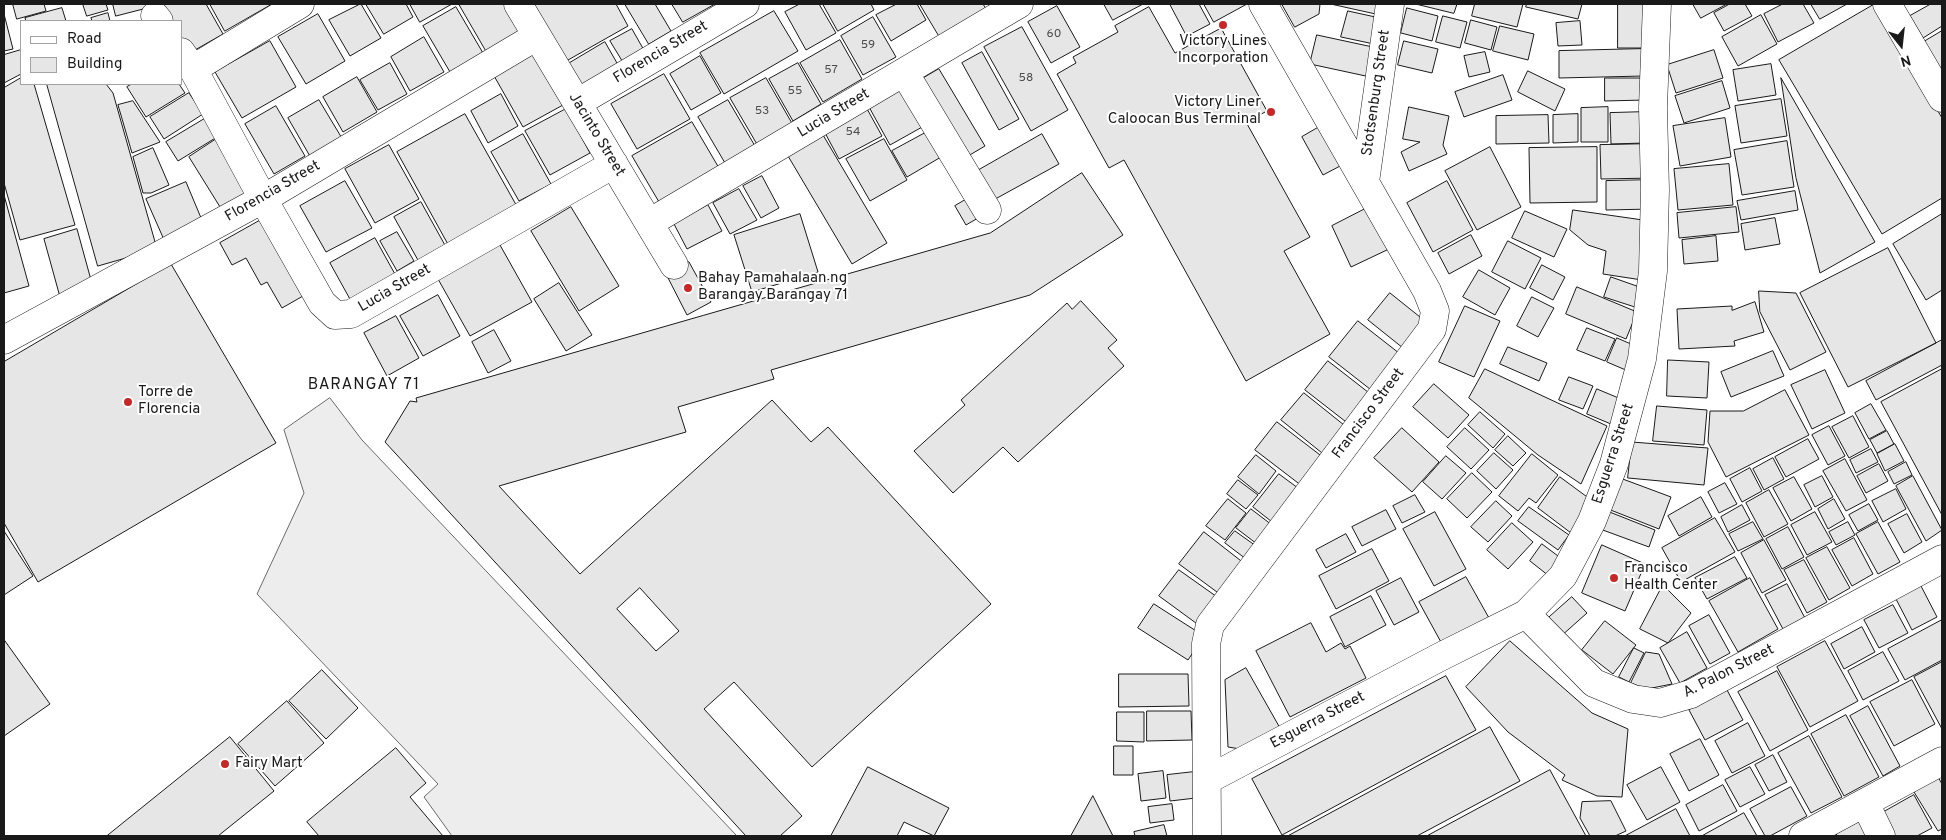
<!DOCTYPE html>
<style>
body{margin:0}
#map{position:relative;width:1946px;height:840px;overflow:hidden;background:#fff;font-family:Overpass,sans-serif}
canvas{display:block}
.frame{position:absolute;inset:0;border:5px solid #1a1a1a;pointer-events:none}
.legend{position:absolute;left:20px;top:20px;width:162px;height:65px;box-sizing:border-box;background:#fff;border:1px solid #a3a3a3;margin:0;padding:6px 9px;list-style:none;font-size:15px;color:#1a1a1a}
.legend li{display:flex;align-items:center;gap:10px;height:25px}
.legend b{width:25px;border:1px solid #a3a3a3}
.north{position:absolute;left:1876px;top:20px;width:50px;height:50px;-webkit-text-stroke:4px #fff;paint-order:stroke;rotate:164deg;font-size:14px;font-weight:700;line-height:20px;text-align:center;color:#1a1a1a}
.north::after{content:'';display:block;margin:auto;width:18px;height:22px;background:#1a1a1a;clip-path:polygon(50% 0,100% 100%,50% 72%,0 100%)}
</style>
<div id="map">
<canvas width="1946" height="840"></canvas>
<div class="frame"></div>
<ul class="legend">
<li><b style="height:6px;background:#fff"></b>Road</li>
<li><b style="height:14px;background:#e6e6e6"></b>Building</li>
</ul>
<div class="north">N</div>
</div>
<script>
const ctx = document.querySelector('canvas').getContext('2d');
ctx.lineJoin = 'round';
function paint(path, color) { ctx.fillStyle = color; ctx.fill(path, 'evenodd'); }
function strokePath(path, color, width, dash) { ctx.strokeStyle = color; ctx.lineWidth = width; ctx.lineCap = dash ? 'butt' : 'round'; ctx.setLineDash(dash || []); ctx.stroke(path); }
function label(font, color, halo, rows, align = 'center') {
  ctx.font = font + ' Overpass,sans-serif'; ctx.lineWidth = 4; ctx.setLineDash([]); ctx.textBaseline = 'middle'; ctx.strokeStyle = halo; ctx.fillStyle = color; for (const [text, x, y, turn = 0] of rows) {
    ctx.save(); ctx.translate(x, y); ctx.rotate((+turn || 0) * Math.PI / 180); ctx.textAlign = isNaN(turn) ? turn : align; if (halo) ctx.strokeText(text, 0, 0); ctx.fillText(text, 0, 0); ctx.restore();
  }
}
const built = new Path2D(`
 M330,398L362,440L737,836H452L424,797L438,784L257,594L304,493L284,430Z`);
paint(built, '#ededed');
strokePath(built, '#6a6a6a', 1);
const building = new Path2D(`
 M13,4H44L46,11L17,19Z
 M83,4H106L108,10L87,16Z
 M113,4H150L151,7L116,16Z
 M164,4H206L223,34L188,54L181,42V21H169L160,6Z
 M210,4H272L225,31Z
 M361,4L381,38L350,56L329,20Z
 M366,4H406L413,17L384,34Z
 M410,4H452L420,22Z
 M459,4H509L525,32L488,54Z
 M526,4H616L628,26L561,64Z
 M625,4H655L671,31L649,44Z
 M672,4H715L683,22Z
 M800,4H819L836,33L806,50L785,12Z
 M823,4H871L874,10L838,31Z
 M897,4H917L926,20L891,41L876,15Z
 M920,4H983L988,12L941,39Z
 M1104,4H1143L1113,20Z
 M1170,4H1199L1210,24L1187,36Z
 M1204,4H1247L1214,22Z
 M1282,4H1320L1319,14L1295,27Z
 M1331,4H1384L1382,15Z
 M1416,4H1457L1454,13Z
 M1475,4H1523L1517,27L1472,16Z
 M1527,4H1582L1578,19L1526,7Z
 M1618,4H1646V48H1618Z
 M1693,4H1727L1701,18Z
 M1730,4H1745L1752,16L1724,31L1714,13Z
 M1783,4H1803L1814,23L1778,42L1764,14Z
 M1811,4H1847L1820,19Z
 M1875,4L1942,118V198L1882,234L1779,60Z
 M1931,4H1942V26L1923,38L1910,16Z
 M1057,6L1080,47L1051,63L1028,22Z
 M456,7L483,53L450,72L423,26Z
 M1149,7L1175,53L1221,28L1267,111L1246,122L1310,237L1284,251L1330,334L1246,381L1124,160L1109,168L1057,74L1076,63L1073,57L1118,32L1115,26Z
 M62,8L66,21H26L25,18Z
 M1407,8L1438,16L1432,41L1401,33Z
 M774,11L798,51L724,94L700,53Z
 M1348,11L1380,18L1374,44L1341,37Z
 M108,13L110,21H92L91,18Z
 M4,14L13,49L4,51Z
 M318,14L345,61L306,84L278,37Z
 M1761,15L1777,44L1738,66L1722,37Z
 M1443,16L1467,22L1460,48L1436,42Z
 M873,17L896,57L863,75L841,36Z
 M1471,20L1497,27L1491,50L1465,43Z
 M1580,21L1582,45L1558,46L1556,23Z
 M1500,26L1534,34L1528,60L1493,51Z
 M1022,27L1068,110L1031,131L984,47Z
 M632,29L645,52L624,64L610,41Z
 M1942,31V75L1922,43Z
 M1317,35L1382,49L1375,78L1310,64Z
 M424,37L444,72L410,91L391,57Z
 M840,40L862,79L823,102L800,63Z
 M270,41L296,87L242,118L215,72Z
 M1404,41L1438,49L1432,73L1398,65Z
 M605,42L621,70L578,94L563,67Z
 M1643,49L1644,76L1559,78V51Z
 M21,50V74L4,83V55Z
 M1714,50L1723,78L1676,93L1667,65Z
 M533,52L563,105L523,127L493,74Z
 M982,52L1019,119L999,130L962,63Z
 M1485,52L1490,72L1469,77L1464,56Z
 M700,56L721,93L691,110L670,74Z
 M390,63L407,94L378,110L360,80Z
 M798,63L821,104L793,121L769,79Z
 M1771,64L1776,95L1738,101L1733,70Z
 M939,69L985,146L968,156L922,79Z
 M1528,71L1565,89L1555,111L1518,92Z
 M664,74L690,119L637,149L611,104Z
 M1503,75L1512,100L1464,117L1455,92Z
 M357,77L377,112L343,132L323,97Z
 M21,78V84H34L75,225L20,240L4,183V88Z
 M766,78L793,125L758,146L730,98Z
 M1605,78H1645V100L1605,101Z
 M1781,78L1875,242L1820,273L1796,178Z
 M1722,81L1730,108L1684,123L1675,96Z
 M47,84H106L113,93L157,249L98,266Z
 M132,84H179L185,93L146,117L127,87Z
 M903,88L924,126L890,145L869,107Z
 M189,93L203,114L164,139L150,117Z
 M501,94L518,126L488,143L471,111Z
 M1781,99L1787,136L1741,143L1735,106Z
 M319,100L343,140L311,158L288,118Z
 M728,100L755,146L725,163L698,117Z
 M133,101L160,142L132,153L118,105Z
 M276,106L305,156L274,174L245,124Z
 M866,107L882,136L839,159L824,131Z
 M1409,107L1449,116L1443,145L1447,154L1409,171L1401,152L1420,142L1403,139Z
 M1608,107V142H1581V108Z
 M566,109L590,153L550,175L525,131Z
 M1645,112V143L1611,144L1610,113Z
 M465,114L519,210L450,248L397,152Z
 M1578,114V142L1553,143V115Z
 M1548,115L1549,143L1496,144V116Z
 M206,118L217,137L178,161L166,142Z
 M1725,118L1731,157L1680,166L1673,126Z
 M692,122L719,168L659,202L632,156Z
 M1321,126L1342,165L1323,175L1302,137Z
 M927,132L941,157L907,177L892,151Z
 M523,134L551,184L519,201L491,152Z
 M1042,134L1059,164L988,203L972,174Z
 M823,135L887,243L852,264L788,156Z
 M221,136L258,195L225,215L189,157Z
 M884,139L907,180L870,201L846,159Z
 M1787,141L1794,187L1742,195L1734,150Z
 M1652,144L1653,178L1601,179L1600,145Z
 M389,145L419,199L375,223L345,169Z
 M1490,147L1521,207L1477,230L1445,171Z
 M1597,147V202L1530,203L1529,148Z
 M153,148L169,185L151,193H143L133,157Z
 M1729,164L1733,205L1678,210L1674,169Z
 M1082,173L1123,235L1030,295L771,370L774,379L678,407L686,432L499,486L580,574L772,400L811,442L828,427L991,604L812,767L734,682L704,709L802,816L780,836H746L385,442L410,401L417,402L416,398L990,233ZM640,588L679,631L656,651L617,609Z
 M762,176L779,208L761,218L743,186Z
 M1651,180L1652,209L1606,210V181Z
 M345,181L372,228L326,252L300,206Z
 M1447,181L1473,230L1433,252L1407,203Z
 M186,182L204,225L165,242L146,199Z
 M739,189L757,220L730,234L713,203Z
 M1795,191L1798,210L1741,220L1737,201Z
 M4,195L29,286L4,293Z
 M967,199L978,218L966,225L955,206Z
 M421,202L446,247L419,262L394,217Z
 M708,205L722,231L687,249L674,224Z
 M571,207L619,286L579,311L531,231Z
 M1369,207L1389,249L1351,267L1332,226Z
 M1736,207L1739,232L1679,238L1677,213Z
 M1573,210L1650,221L1642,280L1603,274L1606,251L1588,245L1570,230Z
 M1525,211L1567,229L1554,257L1512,238Z
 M800,214L818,272L752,292L734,235Z
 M1942,214V290L1926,300L1893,244Z
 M268,216L310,292L282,308L267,282L261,285L246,258L232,265L220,243Z
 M1775,218L1780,244L1745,250L1741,224Z
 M77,229L91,280L60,297L44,239Z
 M397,232L414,261L397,271L380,241Z
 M1471,235L1482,256L1449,274L1438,253Z
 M1716,236L1718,261L1684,264L1682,240Z
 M375,238L396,276L351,301L330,263Z
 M1508,241L1541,258L1525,289L1492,272Z
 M500,245L532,302L470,336L438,279Z
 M1888,248L1936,343L1848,387L1800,293Z
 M689,262L711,302L687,315L666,274Z
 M171,264L276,443L38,582L4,523V362Z
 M1542,265L1565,277L1553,300L1530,288Z
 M1479,270L1510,288L1495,315L1463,297Z
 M1611,277L1648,290L1641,309L1604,297Z
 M559,283L592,335L566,351L534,299Z
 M1577,287L1637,312L1626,339L1566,314Z
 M1759,291L1796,293L1826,352L1790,370L1760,312Z
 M1390,293L1430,325L1408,352L1368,320Z
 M438,295L460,336L423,356L400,316Z
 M1532,297L1554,308L1538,337L1517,326Z
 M1081,301L1117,340L1108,348L1124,366L1018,462L1003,447L953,493L914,451L965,405L961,400L1067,303L1072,309Z
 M1755,302L1764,332L1734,341L1735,346L1679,349L1677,309L1732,306V310Z
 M1465,306L1500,321L1474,377L1439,362Z
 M396,316L419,358L387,376L364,333Z
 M1358,321L1404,357L1375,393L1329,357Z
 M1587,328L1615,339L1605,361L1577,350Z
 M494,330L511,361L488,373L472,342Z
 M1617,338L1638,347L1628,371L1607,362Z
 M1942,340V365L1876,400L1866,381Z
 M1508,347L1547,363L1539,381L1500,364Z
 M1773,351L1784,376L1731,397L1721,372Z
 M1668,360L1709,362L1707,398L1667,396Z
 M1328,361L1373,396L1350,425L1305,390Z
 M1485,369L1607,426L1581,484L1538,455L1469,398Z
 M1942,369V515L1881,402Z
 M1825,370L1845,413L1812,429L1791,385Z
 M1569,377L1593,386L1583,409L1559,400Z
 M1434,384L1469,415L1448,438L1413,407Z
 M1597,389L1621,399L1611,424L1587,414Z
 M1785,390L1809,435L1726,477L1708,442L1710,411H1743Z
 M1304,393L1349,429L1327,457L1281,420Z
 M1871,404L1886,430L1869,439L1855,413Z
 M1657,406L1707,410L1704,445L1653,441Z
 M1480,412L1505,434L1493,448L1468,425Z
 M1853,416L1869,447L1849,458L1832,427Z
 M1277,422L1324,458L1302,486L1255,450Z
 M1829,426L1845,456L1828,465L1812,435Z
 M1402,428L1439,462L1412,492L1374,458Z
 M1465,428L1489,450L1471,469L1447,447Z
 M1887,431L1894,444L1877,453L1870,440Z
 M1508,436L1526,453L1513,466L1495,450Z
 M1808,439L1819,459L1786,477L1775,457Z
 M1632,442L1708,448L1704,485L1628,478Z
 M1895,444L1904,461L1885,471L1877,454Z
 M1871,449L1878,462L1856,473L1850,460Z
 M1494,453L1513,470L1496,489L1477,471Z
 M1532,454L1558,475L1536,503L1529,498L1518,511L1499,496Z
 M1256,455L1276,471L1259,494L1238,477Z
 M1446,456L1466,473L1442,499L1423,482Z
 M1773,458L1784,479L1764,490L1753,469Z
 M1845,459L1867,500L1846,511L1823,471Z
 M1906,462L1912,475L1894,484L1888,472Z
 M1879,464L1888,481L1866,493L1857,476Z
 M1750,468L1762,491L1742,502L1730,479Z
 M1472,473L1492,492L1467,518L1447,499Z
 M1279,474L1302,491L1276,525L1253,507Z
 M1822,476L1833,497L1815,507L1804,485Z
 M1913,476L1942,530L1926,541L1896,486Z
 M1560,477L1594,502L1571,533L1538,508Z
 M1794,477L1812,509L1791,521L1773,488Z
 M1620,478L1671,497L1659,529L1608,509Z
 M1238,480L1258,495L1246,509L1227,494Z
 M1725,483L1737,504L1719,513L1708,492Z
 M1896,489L1906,509L1883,522L1872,501Z
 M1769,490L1788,524L1764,537L1746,503Z
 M1415,495L1425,512L1402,523L1393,506Z
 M1701,497L1712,517L1679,536L1668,516Z
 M1228,499L1246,513L1225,540L1206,526Z
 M1834,499L1845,519L1828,529L1818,509Z
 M1496,501L1512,516L1488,542L1471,527Z
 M1869,504L1878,520L1858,531L1849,515Z
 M1742,505L1750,520L1728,532L1721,517Z
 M1529,507L1569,535L1558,550L1518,521Z
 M1251,509L1272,525L1257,544L1236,528Z
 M1386,510L1396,529L1362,546L1352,527Z
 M1607,511L1655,530L1649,547L1600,529Z
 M1435,512L1466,569L1434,586L1403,529Z
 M1815,512L1832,542L1807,555L1791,525Z
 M1907,514L1922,542L1904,553L1888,524Z
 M1715,518L1735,552L1681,582L1662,548Z
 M1753,522L1763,539L1738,551L1729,534Z
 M1848,522L1855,535L1836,545L1829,532Z
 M1878,522L1900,562L1878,574L1856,534Z
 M1512,523L1533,542L1508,569L1487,550Z
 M1788,527L1804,557L1782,569L1766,539Z
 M4,531L33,576L4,595Z
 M1235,531L1256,546L1246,559L1225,543Z
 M1204,532L1245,564L1221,595L1179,564Z
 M1346,534L1356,552L1326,568L1316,550Z
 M1854,538L1873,574L1852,586L1832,550Z
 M1764,540L1786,580L1762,593L1741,553Z
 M1542,544L1562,559L1549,576L1530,561Z
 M1602,545L1645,564L1625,611L1582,593Z
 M1827,547L1850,588L1829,600L1806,558Z
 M1372,549L1389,581L1336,609L1319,576Z
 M1735,557L1747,578L1707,599L1695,578Z
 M1804,560L1827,602L1807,613L1784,570Z
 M1179,570L1220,599L1200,626L1159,596Z
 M1466,577L1489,618L1442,644L1419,602Z
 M1401,578L1419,612L1394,625L1376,591Z
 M1750,578L1778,629L1738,652L1709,601Z
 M1787,584L1806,620L1784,631L1765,595Z
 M1663,585L1691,613L1668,643L1640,629Z
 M1921,586L1937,617L1912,630L1896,599Z
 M1371,596L1386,625L1345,647L1330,617Z
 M1572,597L1587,613L1560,637L1545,621Z
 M1154,604L1204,636L1188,660L1138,628Z
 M1893,605L1908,633L1879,648L1864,620Z
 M1709,615L1730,653L1710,664L1689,626Z
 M1942,620V660L1905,680L1888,649Z
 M1605,621L1636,645L1613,674L1582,650Z
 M1311,623L1326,652L1341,643L1345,649L1350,646L1366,678L1290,717L1256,651Z
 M1862,627L1875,652L1844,669L1831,644Z
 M1687,632L1707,668L1680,683L1660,648Z
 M5,641L50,704L4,736V642Z
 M1510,641L1592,713L1628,729L1622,797L1597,796L1562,780L1565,775L1508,732L1466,687Z
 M1825,641L1858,701L1810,727L1777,667Z
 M1634,648L1644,653L1629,682L1619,677Z
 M1646,652L1659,654L1672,684L1652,688L1641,687L1631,683Z
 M1883,652L1899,681L1863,700L1848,671Z
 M1942,662V729L1914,677Z
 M1246,668L1280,728L1240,749L1228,747L1225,680Z
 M322,670L358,708L326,739L289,701Z
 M1777,671L1808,730L1770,751L1738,692Z
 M1119,674H1188L1189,706L1119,707Z
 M1446,676L1476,730L1282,835L1252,779Z
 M1912,680L1935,724L1894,746L1870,702Z
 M1727,690L1743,720L1705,740L1689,710Z
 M287,701L324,743L275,786L238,744Z
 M1868,706L1900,766L1883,776L1850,716Z
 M1147,711H1191L1192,740L1147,741Z
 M1117,712H1144V742L1117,741Z
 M1846,715L1879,777L1844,796L1811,734Z
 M1748,723L1765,756L1732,773L1715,741Z
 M1490,727L1520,781L1417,836H1288Z
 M1809,736L1842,797L1811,813L1778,753Z
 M230,737L274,791L218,836H107Z
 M1700,739L1719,775L1689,791L1670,754Z
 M1114,746H1133V775H1114Z
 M396,748L426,783L410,797L443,836H319L307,822Z
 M1773,755L1787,782L1769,791L1755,765Z
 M868,767L949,808L934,836L904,822L897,836H831Z
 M1661,767L1680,802L1647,820L1627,785Z
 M1750,767L1765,794L1740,807L1725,780Z
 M1550,770L1586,836H1427Z
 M1163,771L1166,798L1141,801L1138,774Z
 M1194,772L1196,798L1170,801L1167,775Z
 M1938,777L1942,784V829L1938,831L1914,792Z
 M1723,785L1737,811L1699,831L1686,805Z
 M1791,787L1807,816L1770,836H1765L1750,809Z
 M1914,795L1932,828L1917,836H1895L1882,813Z
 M1093,796L1113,836H1071Z
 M1611,801L1626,831L1615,836H1590L1580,818L1582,802Z
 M1172,804L1174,820L1150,823L1148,807Z
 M1676,809L1690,836H1625Z
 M1744,813L1757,836H1702Z
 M1861,821L1868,836H1837L1836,833Z
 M1164,825L1167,836H1135L1134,832Z`);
paint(building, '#e6e6e6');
strokePath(building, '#1a1a1a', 1);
const street = new Path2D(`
 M518,4L674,265
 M1887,4L1942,98
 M155,16L159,21
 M181,52L193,69L263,199L322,303L335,315L351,314L614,164
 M193,69L300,4
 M904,72L987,210
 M577,103L745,4
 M1365,182L1390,4
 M649,223L1019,4
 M4,340L263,199L537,36
 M1526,614L1594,683L1633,699L1660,703L1691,694L1942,559
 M1207,780L1440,657L1526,614L1563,576L1592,521L1614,464L1642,359L1653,271L1655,190L1653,107L1657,4
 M1865,803L1881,836
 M1207,836L1206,644L1210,625L1432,329L1435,311L1427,291L1263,4
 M1803,836L1942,761`);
strokePath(street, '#1a1a1a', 29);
strokePath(street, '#fff', 28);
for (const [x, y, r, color] of [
 [1223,25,5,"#c62828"],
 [1271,112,5,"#c62828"],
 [688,288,5,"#c62828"],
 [128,402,5,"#c62828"],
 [1614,578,5,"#c62828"],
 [225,764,5,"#c62828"]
]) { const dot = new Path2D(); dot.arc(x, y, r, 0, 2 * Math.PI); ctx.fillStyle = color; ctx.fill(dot); strokePath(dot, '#fff', 2); }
label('12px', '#4d4d4d', null, [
 ["60",1054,35],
 ["59",868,46],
 ["57",831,71],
 ["58",1026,79],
 ["55",795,92],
 ["53",762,112],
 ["54",853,133]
]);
label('15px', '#1a1a1a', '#fff', [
 ["Victory Lines",1223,42,"center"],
 ["Incorporation",1223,59,"center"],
 ["Victory Liner",1261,103,"right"],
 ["Caloocan Bus Terminal",1261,120,"right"],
 ["Bahay Pamahalaan ng",698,279],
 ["Barangay Barangay 71",698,296],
 ["Torre de",138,393],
 ["Florencia",138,410],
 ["Francisco",1624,569],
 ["Health Center",1624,586],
 ["Fairy Mart",235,764]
], 'left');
label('15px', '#1a1a1a', '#fff', [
 ["Florencia Street",661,53,-31],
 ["Stotsenburg Street",1377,93,-82],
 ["Lucia Street",834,114,-31],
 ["Jacinto Street",596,135,59],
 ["Florencia Street",273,192,-30],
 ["Lucia Street",395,289,-30],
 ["Francisco Street",1369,414,-53],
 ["Esguerra Street",1614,454,-72],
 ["A. Palon Street",1729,672,-27],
 ["Esguerra Street",1318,721,-28]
]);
ctx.letterSpacing = '1px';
label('16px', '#1a1a1a', '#fff', [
 ["BARANGAY 71",364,386]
]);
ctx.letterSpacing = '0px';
</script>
